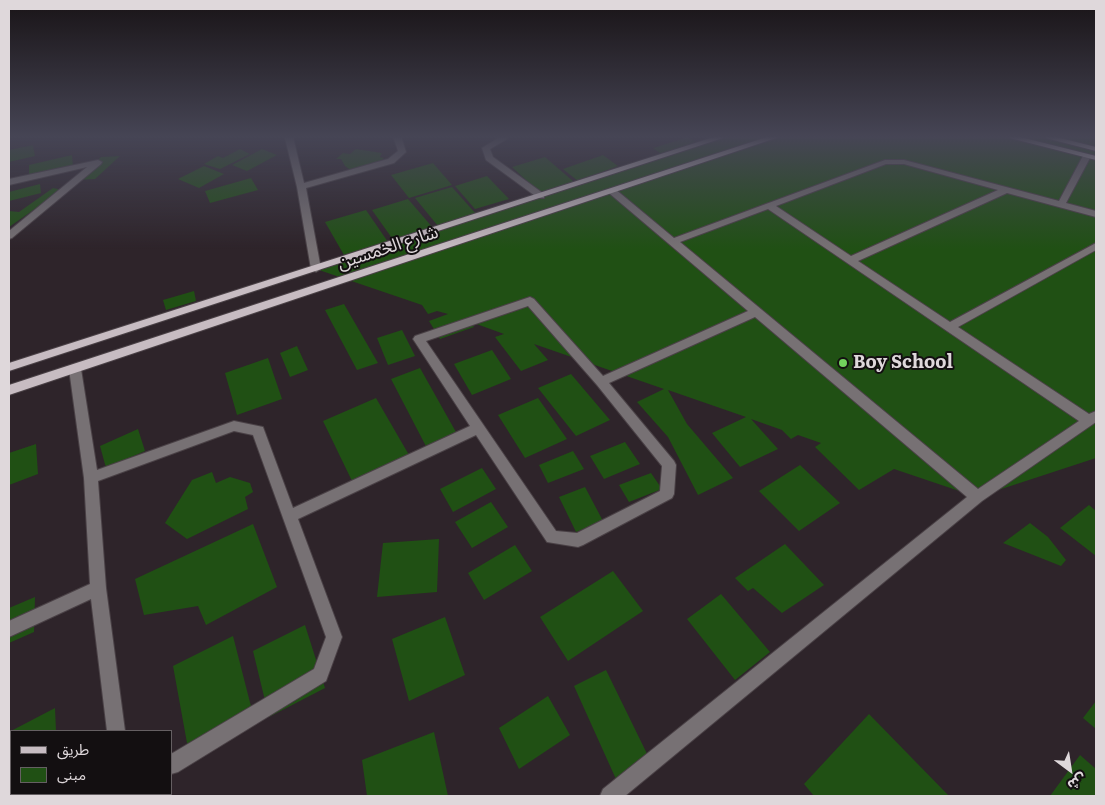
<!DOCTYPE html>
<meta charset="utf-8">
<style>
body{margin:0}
#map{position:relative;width:1105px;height:805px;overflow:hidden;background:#2e242a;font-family:Literata,"Noto Sans Arabic",serif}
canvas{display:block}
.frame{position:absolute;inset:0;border:10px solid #dfd8db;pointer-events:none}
.legend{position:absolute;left:10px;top:730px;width:162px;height:65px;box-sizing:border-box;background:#130f11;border:1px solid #655f62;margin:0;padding:6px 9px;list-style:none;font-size:15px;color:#dfd8db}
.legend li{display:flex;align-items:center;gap:10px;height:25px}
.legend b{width:25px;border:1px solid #655f62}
.north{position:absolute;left:1045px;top:745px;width:50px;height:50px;-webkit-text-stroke:4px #130f11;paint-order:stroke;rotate:149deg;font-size:14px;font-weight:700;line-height:20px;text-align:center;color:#dfd8db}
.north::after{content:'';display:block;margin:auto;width:18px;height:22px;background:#dfd8db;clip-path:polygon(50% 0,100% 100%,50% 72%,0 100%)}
</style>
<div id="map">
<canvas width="1105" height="805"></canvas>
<div class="frame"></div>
<ul class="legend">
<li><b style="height:6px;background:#c7bcc2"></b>طريق</li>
<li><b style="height:14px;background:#205014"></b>مبنى</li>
</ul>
<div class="north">ش</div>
</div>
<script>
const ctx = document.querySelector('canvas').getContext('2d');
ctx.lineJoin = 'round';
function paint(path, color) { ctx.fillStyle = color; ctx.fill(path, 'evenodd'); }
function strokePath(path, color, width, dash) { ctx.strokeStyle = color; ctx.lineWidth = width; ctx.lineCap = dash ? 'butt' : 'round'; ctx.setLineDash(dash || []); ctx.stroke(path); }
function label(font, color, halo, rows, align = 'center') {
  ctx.font = font + ' Literata,"Noto Sans Arabic",serif'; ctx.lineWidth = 4; ctx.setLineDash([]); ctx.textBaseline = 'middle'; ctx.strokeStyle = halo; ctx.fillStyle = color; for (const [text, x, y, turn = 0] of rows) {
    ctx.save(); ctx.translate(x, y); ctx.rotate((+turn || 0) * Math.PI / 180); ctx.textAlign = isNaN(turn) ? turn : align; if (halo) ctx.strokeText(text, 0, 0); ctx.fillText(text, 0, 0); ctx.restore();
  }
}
paint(new Path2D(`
 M725,136H1096V458L977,497L894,469L859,490L815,447L821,443L798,435L791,439L782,430L751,419L778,449L740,467L712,433L746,417L668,390L687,424L733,478L698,495L668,437L637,402L664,389L534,344L548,360L521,371L495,337L504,334L471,322L474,327L440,339L429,321L448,314L437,311L428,314L422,305L316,269L664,156L653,148L688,137L699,144Z
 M33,145L35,156L9,162V150Z
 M240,149L250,154L220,169L204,164L218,156L223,158Z
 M262,149L277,155L247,171L232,165Z
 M356,149L382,153L380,157L384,158L377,164L352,171L345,166L341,159H336L343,153L350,154Z
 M72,155L73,166L29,176V165Z
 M603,155L618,166L578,181L563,169Z
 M120,156L95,179L76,180L101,157Z
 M545,157L574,182L540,193L512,167Z
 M433,163L452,185L409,198L391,175Z
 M204,166L224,174L199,188L178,179Z
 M487,176L509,199L475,209L455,186Z
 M251,178L258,190L210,203L205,191Z
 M40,184L41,193L9,201V192Z
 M452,187L476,214L438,226L415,198Z
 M53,188L62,190L9,227V211L19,212Z
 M408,199L433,228L394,241L372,210Z
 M366,210L388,242L344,255L325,222Z
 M194,291L196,301L166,310L163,300Z
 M344,304L378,363L357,370L325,310Z
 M402,330L415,356L388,365L377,338Z
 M297,346L308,370L290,377L280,353Z
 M492,350L511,379L472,395L454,364Z
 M268,358L282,399L237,415L225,373Z
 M420,368L461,441L430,454L391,379Z
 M571,374L610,420L576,436L538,388Z
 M376,398L409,455L352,481L323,421Z
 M538,398L567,439L525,458L498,415Z
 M138,429L145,451L106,468L100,446Z
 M625,442L640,464L604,479L590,456Z
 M36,444L38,474L9,485V453Z
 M573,451L584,469L548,483L539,465Z
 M800,465L840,503L799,531L759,491Z
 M482,468L496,489L453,512L440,489Z
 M212,472L216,483L230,477L250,483L253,492L245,497L248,509L187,539L165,523L192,480Z
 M651,473L662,489L629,502L619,485Z
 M585,487L603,521L576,532L559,497Z
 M491,502L508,527L472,548L455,522Z
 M1089,505L1096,511V556L1060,528Z
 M1030,523L1048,537L1066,560L1061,566L1003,543Z
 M253,524L277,587L206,625L198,606L144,615L135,579Z
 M439,539L437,592L377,597L383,543Z
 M785,544L824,585L782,613L753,588L748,591L735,578Z
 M515,545L532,571L484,600L468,573Z
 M613,571L643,611L568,661L540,617Z
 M721,594L770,652L735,680L687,619Z
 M35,597L34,632L9,643V608Z
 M445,617L465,675L409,701L392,639Z
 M305,625L325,688L269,717L253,651Z
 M233,636L254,718L189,754L173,666Z
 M606,670L654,768L620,788L574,686Z
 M548,696L570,735L519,769L499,728Z
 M1096,701V729L1083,718Z
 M55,708L56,731H11V794H14L9,796V732Z
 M869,714L949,796H814L804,784Z
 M434,732L448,796H367L362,760Z
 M1080,755L1096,769V796H1050Z
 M22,794H77V796H17Z`), '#205014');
const minor = new Path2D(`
 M283,136L293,137L304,183L388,159L398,151L393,136H401L406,152L394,163L306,188L321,269L316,272L311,269L297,187L285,138Z
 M500,137L507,139L490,149L493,157L544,194V198H538L486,160L482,148Z
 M1084,154L1091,156L1066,203L1096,211V217L1007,193L858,261L950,322L1096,243V250L958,327L1089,414L1096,411V422L982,501L625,796H600L603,789L967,497L755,317L609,383L674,461L676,465L674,494L672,498L583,545L578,547L547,542L476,435L298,519L342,637L326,681L178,772L171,774V754L314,669L326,637L253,435L234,431L98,481L106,588L125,731H107L91,599L9,637V621L90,584L84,478L69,369L71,366L75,365L81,369L97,470L234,421L263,427L293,508L470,426L415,342L413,339L415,336L530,297L534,299L603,376L748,311L609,193V189H615L674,238L885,160H904L1059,201ZM886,164H904L998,190L851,256L776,206ZM768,209L1079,421L978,489L680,242ZM528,306L597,385L662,466L660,491L577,533L556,531L426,341Z
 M98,160L102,162L101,164L12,238L9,239V231L87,167L9,185V179Z
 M114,794H134L135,796H115Z`);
const major = new Path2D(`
 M717,136H729L9,371V363Z
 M770,136H782L9,395V385Z
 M1002,136H1016L1096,156V160Z
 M1038,136H1052L1096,147V151Z`);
strokePath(minor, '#4a4146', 2);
strokePath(major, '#4a4146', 2);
paint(minor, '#777174');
paint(major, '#c7bcc2');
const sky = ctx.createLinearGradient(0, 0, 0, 249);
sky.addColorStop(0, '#191417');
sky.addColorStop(0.55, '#464555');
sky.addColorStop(1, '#46455500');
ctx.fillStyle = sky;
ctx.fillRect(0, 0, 1105, 249);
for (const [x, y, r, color] of [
 [843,363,5,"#72d25d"]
]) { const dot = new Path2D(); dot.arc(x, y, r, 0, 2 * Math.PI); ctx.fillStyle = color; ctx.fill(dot); strokePath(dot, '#130f11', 2); }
label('18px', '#dfd8db', '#130f11', [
 ["شارع الخمسين",388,248,-18]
]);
label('bold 18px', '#dfd8db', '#130f11', [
 ["Boy School",853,363]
], 'left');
</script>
